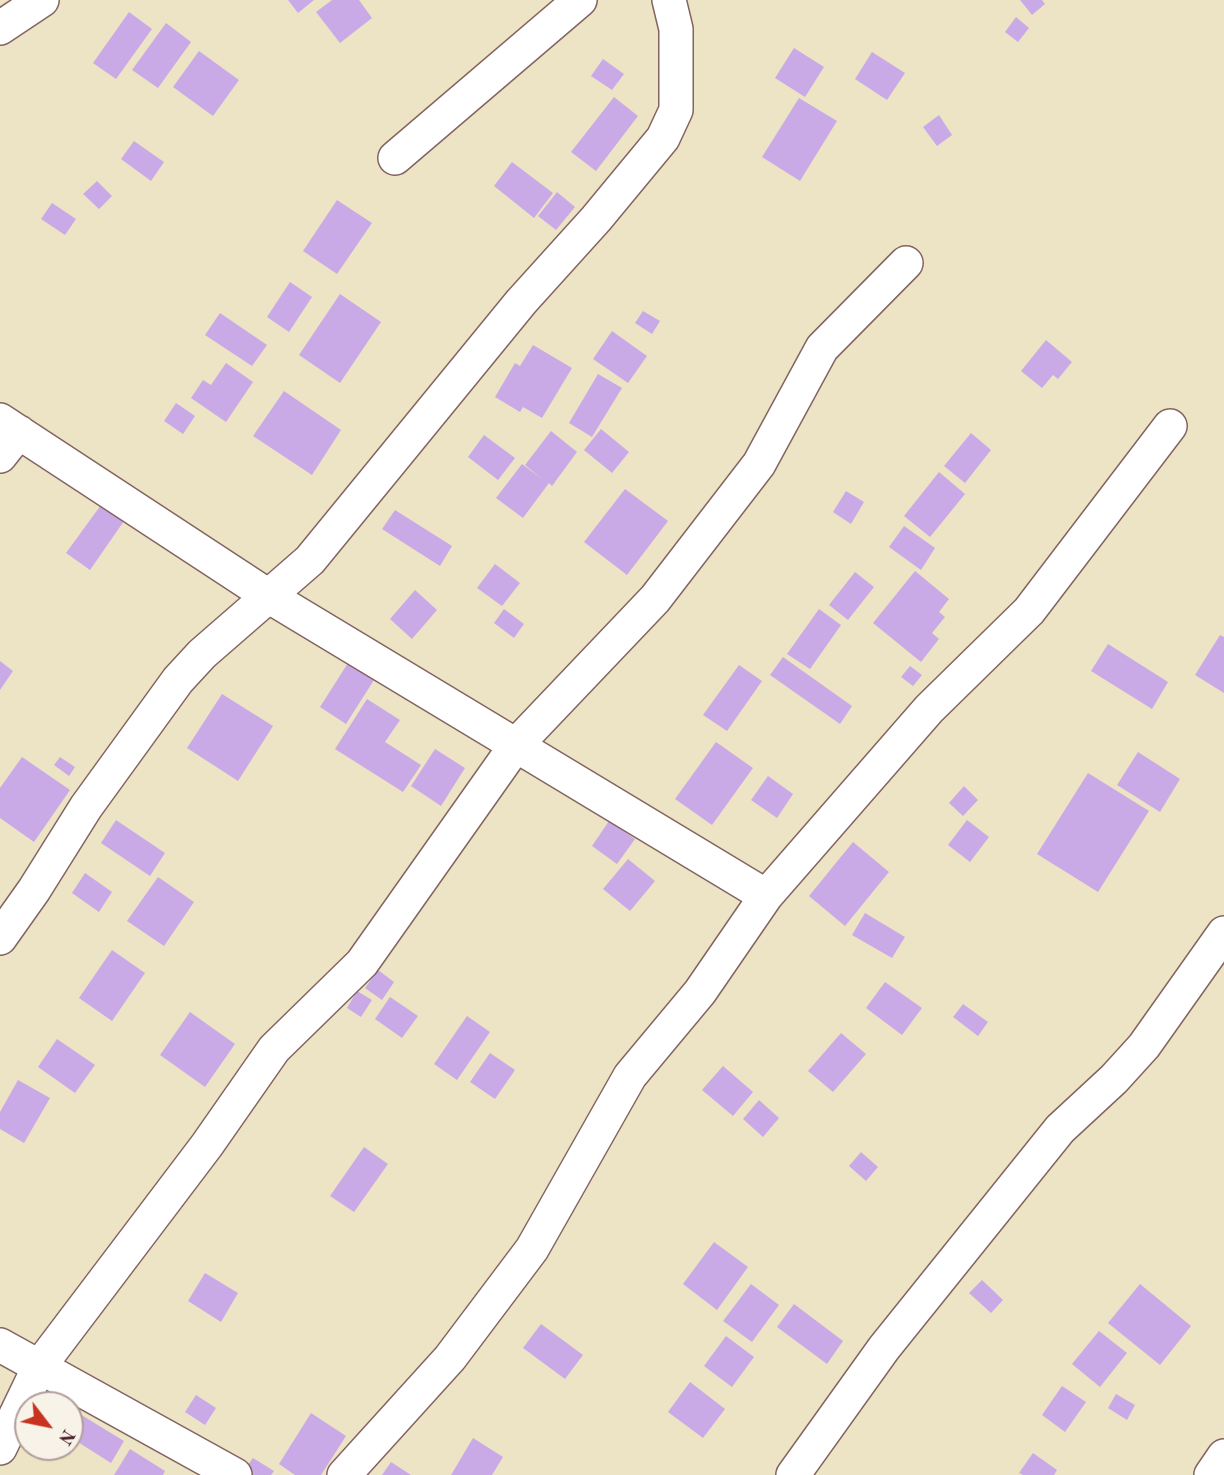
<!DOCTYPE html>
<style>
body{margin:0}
#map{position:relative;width:1224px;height:1475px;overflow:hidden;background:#ede3c5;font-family:"Old Standard TT",serif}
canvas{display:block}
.north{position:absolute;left:14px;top:1391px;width:70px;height:70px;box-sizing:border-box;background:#f7f3e8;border:2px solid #b29e9c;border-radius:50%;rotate:122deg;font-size:19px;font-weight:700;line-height:28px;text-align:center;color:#4a1f2b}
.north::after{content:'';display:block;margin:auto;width:24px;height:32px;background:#c8321e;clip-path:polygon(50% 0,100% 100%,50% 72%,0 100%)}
</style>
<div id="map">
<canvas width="1224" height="1475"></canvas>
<div class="north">N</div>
</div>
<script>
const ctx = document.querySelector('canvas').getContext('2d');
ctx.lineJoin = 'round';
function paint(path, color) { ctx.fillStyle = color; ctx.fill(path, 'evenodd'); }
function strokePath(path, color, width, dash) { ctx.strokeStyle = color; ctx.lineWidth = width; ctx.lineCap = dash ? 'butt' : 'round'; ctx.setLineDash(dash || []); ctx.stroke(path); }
paint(new Path2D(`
 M288,0H314L298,13Z
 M332,0H359L372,18L340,43L316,12Z
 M1020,0H1042L1045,4L1032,15Z
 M129,12L152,29L116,79L93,63Z
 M1016,17L1029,28L1018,42L1005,32Z
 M166,23L191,42L158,88L132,70Z
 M794,48L824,67L805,97L775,78Z
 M199,51L239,80L213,116L173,87Z
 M872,52L905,73L887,100L855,79Z
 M603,59L624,74L612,90L591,76Z
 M614,97L638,116L596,171L571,152Z
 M799,98L837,121L800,181L762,157Z
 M939,115L952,135L937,146L923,127Z
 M134,141L164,162L151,181L121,159Z
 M512,162L553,193L534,218L494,186Z
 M97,181L112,196L99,209L83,194Z
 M557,192L575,207L556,230L538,216Z
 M337,200L372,223L337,274L303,251Z
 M52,203L76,219L65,235L41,219Z
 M290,282L312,297L289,332L267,317Z
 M340,294L381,322L340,383L299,355Z
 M643,311L660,321L652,334L635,323Z
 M220,313L267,345L252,366L205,335Z
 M612,331L647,356L628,383L593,359Z
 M1046,340L1072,362L1058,379L1053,375L1042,388L1021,371Z
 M533,345L572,368L542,418L523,407L520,412L495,397L515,363L520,366Z
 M226,363L253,382L226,422L191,398L203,380L211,385Z
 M598,374L622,388L592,437L569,423Z
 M284,391L341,430L312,475L253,436Z
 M176,403L195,416L183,434L164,421Z
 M601,429L629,452L612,473L584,450Z
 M551,431L577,452L552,486L549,483L523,518L496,498L522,464L542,479L525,465Z
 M971,433L991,450L965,483L944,466Z
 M484,435L515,458L498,480L468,457Z
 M939,472L965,494L930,537L904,516Z
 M625,489L668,521L627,575L584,542Z
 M846,491L864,502L851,524L833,512Z
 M101,505L124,521L90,570L66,553Z
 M395,510L452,546L440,566L382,529Z
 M904,526L935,548L921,570L889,547Z
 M495,564L520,583L502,606L477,588Z
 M915,571L949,599L939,612L945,617L932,633L939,639L921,662L873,623Z
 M855,572L874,587L848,620L829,605Z
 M415,590L437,610L412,639L390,619Z
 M504,609L524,624L514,638L494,623Z
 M819,609L841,625L810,669L787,654Z
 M1220,635L1224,637V693L1195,675Z
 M1108,644L1168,682L1152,709L1091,671Z
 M783,657L852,706L840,724L770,675Z
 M0,661L13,671L0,690Z
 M348,663L374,680L346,724L320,707Z
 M739,665L762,681L727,731L703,715Z
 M910,666L922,675L913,686L901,677Z
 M222,694L273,726L238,781L187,748Z
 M367,699L400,720L385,742L421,765L403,792L335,749Z
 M716,742L753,768L712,825L675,799Z
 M435,749L465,768L441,806L411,786Z
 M1138,752L1180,779L1160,812L1117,785Z
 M22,757L70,790L34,842L0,818V788Z
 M60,757L75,767L69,776L54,765Z
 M1088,773L1149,811L1098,892L1037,854Z
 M768,776L793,794L777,818L751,800Z
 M964,786L978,800L963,816L949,803Z
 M116,820L165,853L150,876L101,843Z
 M967,820L989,837L970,862L948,845Z
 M609,821L635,839L617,864L592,846Z
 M853,842L889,872L845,926L809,896Z
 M628,859L655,881L630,911L603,889Z
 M85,873L112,892L99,912L72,893Z
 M158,877L194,902L164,946L127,921Z
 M865,913L905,937L892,958L852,935Z
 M112,950L145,973L112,1021L79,998Z
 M378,970L394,982L382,1000L365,988Z
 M885,982L922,1008L902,1035L866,1008Z
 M357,991L372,1000L361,1017L347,1008Z
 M390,997L418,1016L402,1038L375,1019Z
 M963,1004L988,1022L978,1036L953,1017Z
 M190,1012L235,1044L205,1087L160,1055Z
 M467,1016L490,1032L457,1080L434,1064Z
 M841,1033L866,1054L833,1092L808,1071Z
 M57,1039L95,1065L75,1093L38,1067Z
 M490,1053L515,1070L495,1099L470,1082Z
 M723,1066L753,1092L733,1116L702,1090Z
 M18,1080L50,1098L24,1143L0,1129V1112Z
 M759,1100L779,1118L763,1137L743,1119Z
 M364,1147L388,1164L354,1212L330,1196Z
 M861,1152L878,1167L866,1181L849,1166Z
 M714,1242L748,1267L717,1310L683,1284Z
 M205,1273L238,1293L221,1322L188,1301Z
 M982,1280L1003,1300L991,1313L969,1293Z
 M751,1284L779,1305L752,1342L723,1321Z
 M1140,1284L1191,1326L1160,1365L1108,1323Z
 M794,1304L843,1341L827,1364L777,1327Z
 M541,1324L583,1355L565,1379L523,1348Z
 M1099,1331L1127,1353L1100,1387L1072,1364Z
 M726,1336L754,1357L732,1387L704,1366Z
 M690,1382L725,1409L703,1438L668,1412Z
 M1062,1386L1086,1402L1065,1432L1042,1415Z
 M1116,1394L1135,1405L1127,1420L1108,1408Z
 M196,1395L216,1408L205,1425L185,1412Z
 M70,1408L124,1441L111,1463L70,1437Z
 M311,1413L346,1436L321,1475H295L279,1464Z
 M473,1438L503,1457L492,1475H451Z
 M130,1449L165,1471L163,1475H114Z
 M1033,1453L1057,1470L1054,1475H1023L1019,1473Z
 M253,1458L274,1471L271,1475H251L244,1470Z
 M391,1462L411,1475H382Z`), '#caaae6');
const minor = new Path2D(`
 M0,28L42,0
 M395,158L580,0
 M0,420L270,597L766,896
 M0,456L19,432
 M0,938L34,890L86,807L178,680L202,654L310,560L521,302L596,219L663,138L676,110V29L669,0
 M0,1345L235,1475
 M0,1448L39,1367L207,1145L274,1049L362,963L516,745L655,599L759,464L822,348L906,263
 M344,1475L450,1358L532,1249L630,1076L700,992L766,896L929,709L1029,611L1170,426
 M793,1475L884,1348L1060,1129L1114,1079L1144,1046L1224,933
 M1211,1475L1224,1456`);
strokePath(minor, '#836461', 36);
strokePath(minor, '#fff', 33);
</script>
